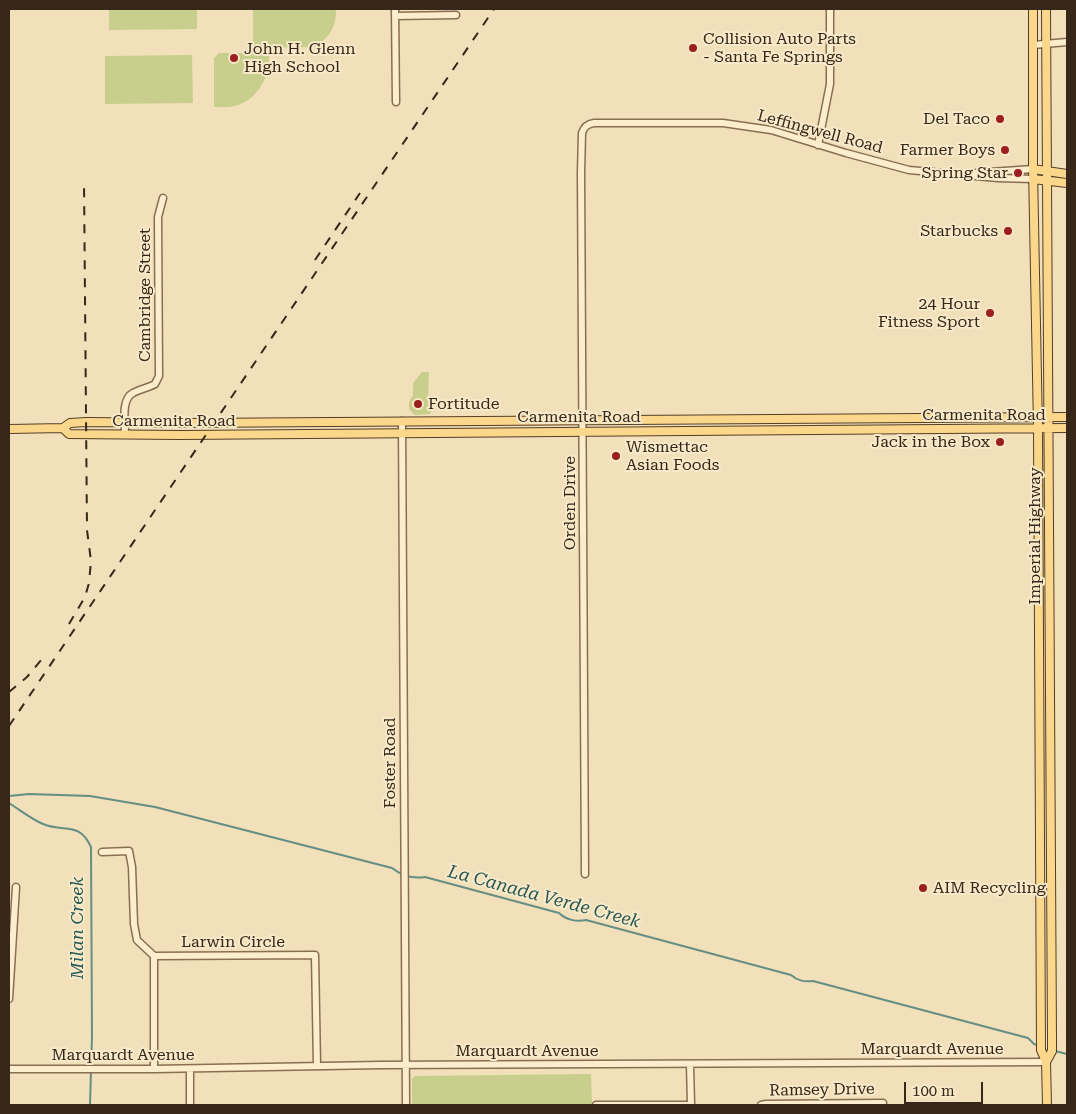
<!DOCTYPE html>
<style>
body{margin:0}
#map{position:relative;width:1076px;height:1114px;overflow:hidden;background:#f1e0b9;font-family:"Roboto Serif",serif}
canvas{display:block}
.frame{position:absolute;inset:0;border:10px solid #362719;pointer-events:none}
.scale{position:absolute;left:904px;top:1082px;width:79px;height:22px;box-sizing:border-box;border:2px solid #362719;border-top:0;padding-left:6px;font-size:15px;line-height:18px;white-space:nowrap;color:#362719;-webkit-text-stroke:4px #f8eac9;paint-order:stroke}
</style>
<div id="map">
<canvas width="1076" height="1114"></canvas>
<div class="frame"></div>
<div class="scale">100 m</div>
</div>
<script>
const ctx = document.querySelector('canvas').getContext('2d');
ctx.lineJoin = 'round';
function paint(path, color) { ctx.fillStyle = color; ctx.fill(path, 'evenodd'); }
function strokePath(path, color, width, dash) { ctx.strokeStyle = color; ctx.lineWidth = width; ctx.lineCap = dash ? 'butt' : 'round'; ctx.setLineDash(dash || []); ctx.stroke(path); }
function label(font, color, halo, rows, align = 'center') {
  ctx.font = font + ' "Roboto Serif",serif'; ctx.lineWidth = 4; ctx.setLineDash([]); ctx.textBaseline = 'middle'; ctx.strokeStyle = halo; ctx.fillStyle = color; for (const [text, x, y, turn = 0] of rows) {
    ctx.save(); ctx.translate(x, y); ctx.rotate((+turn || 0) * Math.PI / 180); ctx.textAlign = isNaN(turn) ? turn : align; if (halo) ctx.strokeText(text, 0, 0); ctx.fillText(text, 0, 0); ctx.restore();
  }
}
paint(new Path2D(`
 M109,9H197V29L109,30Z
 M253,9H336C336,27 330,38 314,47L253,48Z
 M219,53H269C271,74 259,98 238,105C230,108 222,107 214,107V58Z
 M192,55L193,103L105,104V56Z
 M422,372H429L428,404L432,405V410L430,414L415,415L409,409V402L413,395V383Z
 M591,1074L592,1105H412V1079L415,1076Z`), '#c8cf8d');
strokePath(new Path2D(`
 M9,796L29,794L90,796L155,807L392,868C402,876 412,879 425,877L559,913C566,920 577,922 586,920L791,975C798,981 804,982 813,981L1028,1038L1034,1044L1039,1046
 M9,803C20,810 31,819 43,824C65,833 79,821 91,847L92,1036L90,1105
 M1055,1051L1067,1054`), '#658e84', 2);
const minor = new Path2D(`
 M395,9L396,102
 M395,16L456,15
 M1033,45L1067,42
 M818,145L830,84V9
 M976,173L1033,169
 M402,421L406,1105
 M125,434C125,422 121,399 133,393C140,389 148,388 155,384L159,376L158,217L163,198
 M102,852L129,851L132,867L134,924L137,940L154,956
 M585,874L581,173L582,133C584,127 587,124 594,123H723L771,130L846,153L909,170L998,178L1033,179
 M9,999L16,887
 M690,1064L691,1105
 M9,1069H154L381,1065L1046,1062
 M154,1069V956L315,955L317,1066
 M190,1069V1105
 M596,1105H691
 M761,1105L766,1104L883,1103`);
const major = new Path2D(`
 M1033,9V169L1038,428L1041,1050L1046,1062L1047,1105
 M1046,9L1052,1036V1051L1046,1062
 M1033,169L1067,174
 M1033,179L1067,183
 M63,428L69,434L180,435L1067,428
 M9,429L63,428L70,423L86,422L186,423L1067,417`);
strokePath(minor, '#886f52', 9);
strokePath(major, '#553d28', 10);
strokePath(minor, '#fcedcc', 6);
strokePath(major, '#fad78b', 8);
strokePath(new Path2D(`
 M315,260L360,193
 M69,624L85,597L89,583L91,561L87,530L84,182
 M9,692L27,677L42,659
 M9,726L494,9`), '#362719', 2, [9, 9]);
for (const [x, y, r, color] of [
 [693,48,5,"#9c1e1f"],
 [234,58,5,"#9c1e1f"],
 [1000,119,5,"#9c1e1f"],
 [1005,150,5,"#9c1e1f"],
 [1018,173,5,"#9c1e1f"],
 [1008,231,5,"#9c1e1f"],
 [990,313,5,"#9c1e1f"],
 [418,404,5,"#9c1e1f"],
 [1000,442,5,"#9c1e1f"],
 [616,456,5,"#9c1e1f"],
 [923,888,5,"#9c1e1f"]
]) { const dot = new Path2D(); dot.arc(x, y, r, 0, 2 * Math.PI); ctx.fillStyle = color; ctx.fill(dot); strokePath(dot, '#f8eac9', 2); }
label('16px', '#362719', '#f8eac9', [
 ["Collision Auto Parts",703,39,"left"],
 ["- Santa Fe Springs",703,57,"left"],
 ["John H. Glenn",244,49,"left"],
 ["High School",244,67,"left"],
 ["Del Taco",990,119],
 ["Farmer Boys",995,150],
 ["Spring Star",1008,173],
 ["Starbucks",998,231],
 ["24 Hour",980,304],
 ["Fitness Sport",980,322],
 ["Fortitude",428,404,"left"],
 ["Jack in the Box",990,442],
 ["Wismettac",626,447,"left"],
 ["Asian Foods",626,465,"left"],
 ["AIM Recycling",933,888,"left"]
], 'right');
label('16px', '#362719', '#f8eac9', [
 ["Leffingwell Road",820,132,15],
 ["Cambridge Street",145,295,-90],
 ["Carmenita Road",984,415],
 ["Carmenita Road",579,417],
 ["Carmenita Road",174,421],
 ["Orden Drive",570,503,-90],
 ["Imperial Highway",1035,536,-90],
 ["Foster Road",390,763,-90],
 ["Larwin Circle",233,942],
 ["Marquardt Avenue",932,1049],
 ["Marquardt Avenue",527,1051],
 ["Marquardt Avenue",123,1055],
 ["Ramsey Drive",822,1090,-1]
]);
label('italic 18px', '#275754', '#f8eac9', [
 ["La Canada Verde Creek",544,897,15],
 ["Milan Creek",78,928,-90]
]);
</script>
